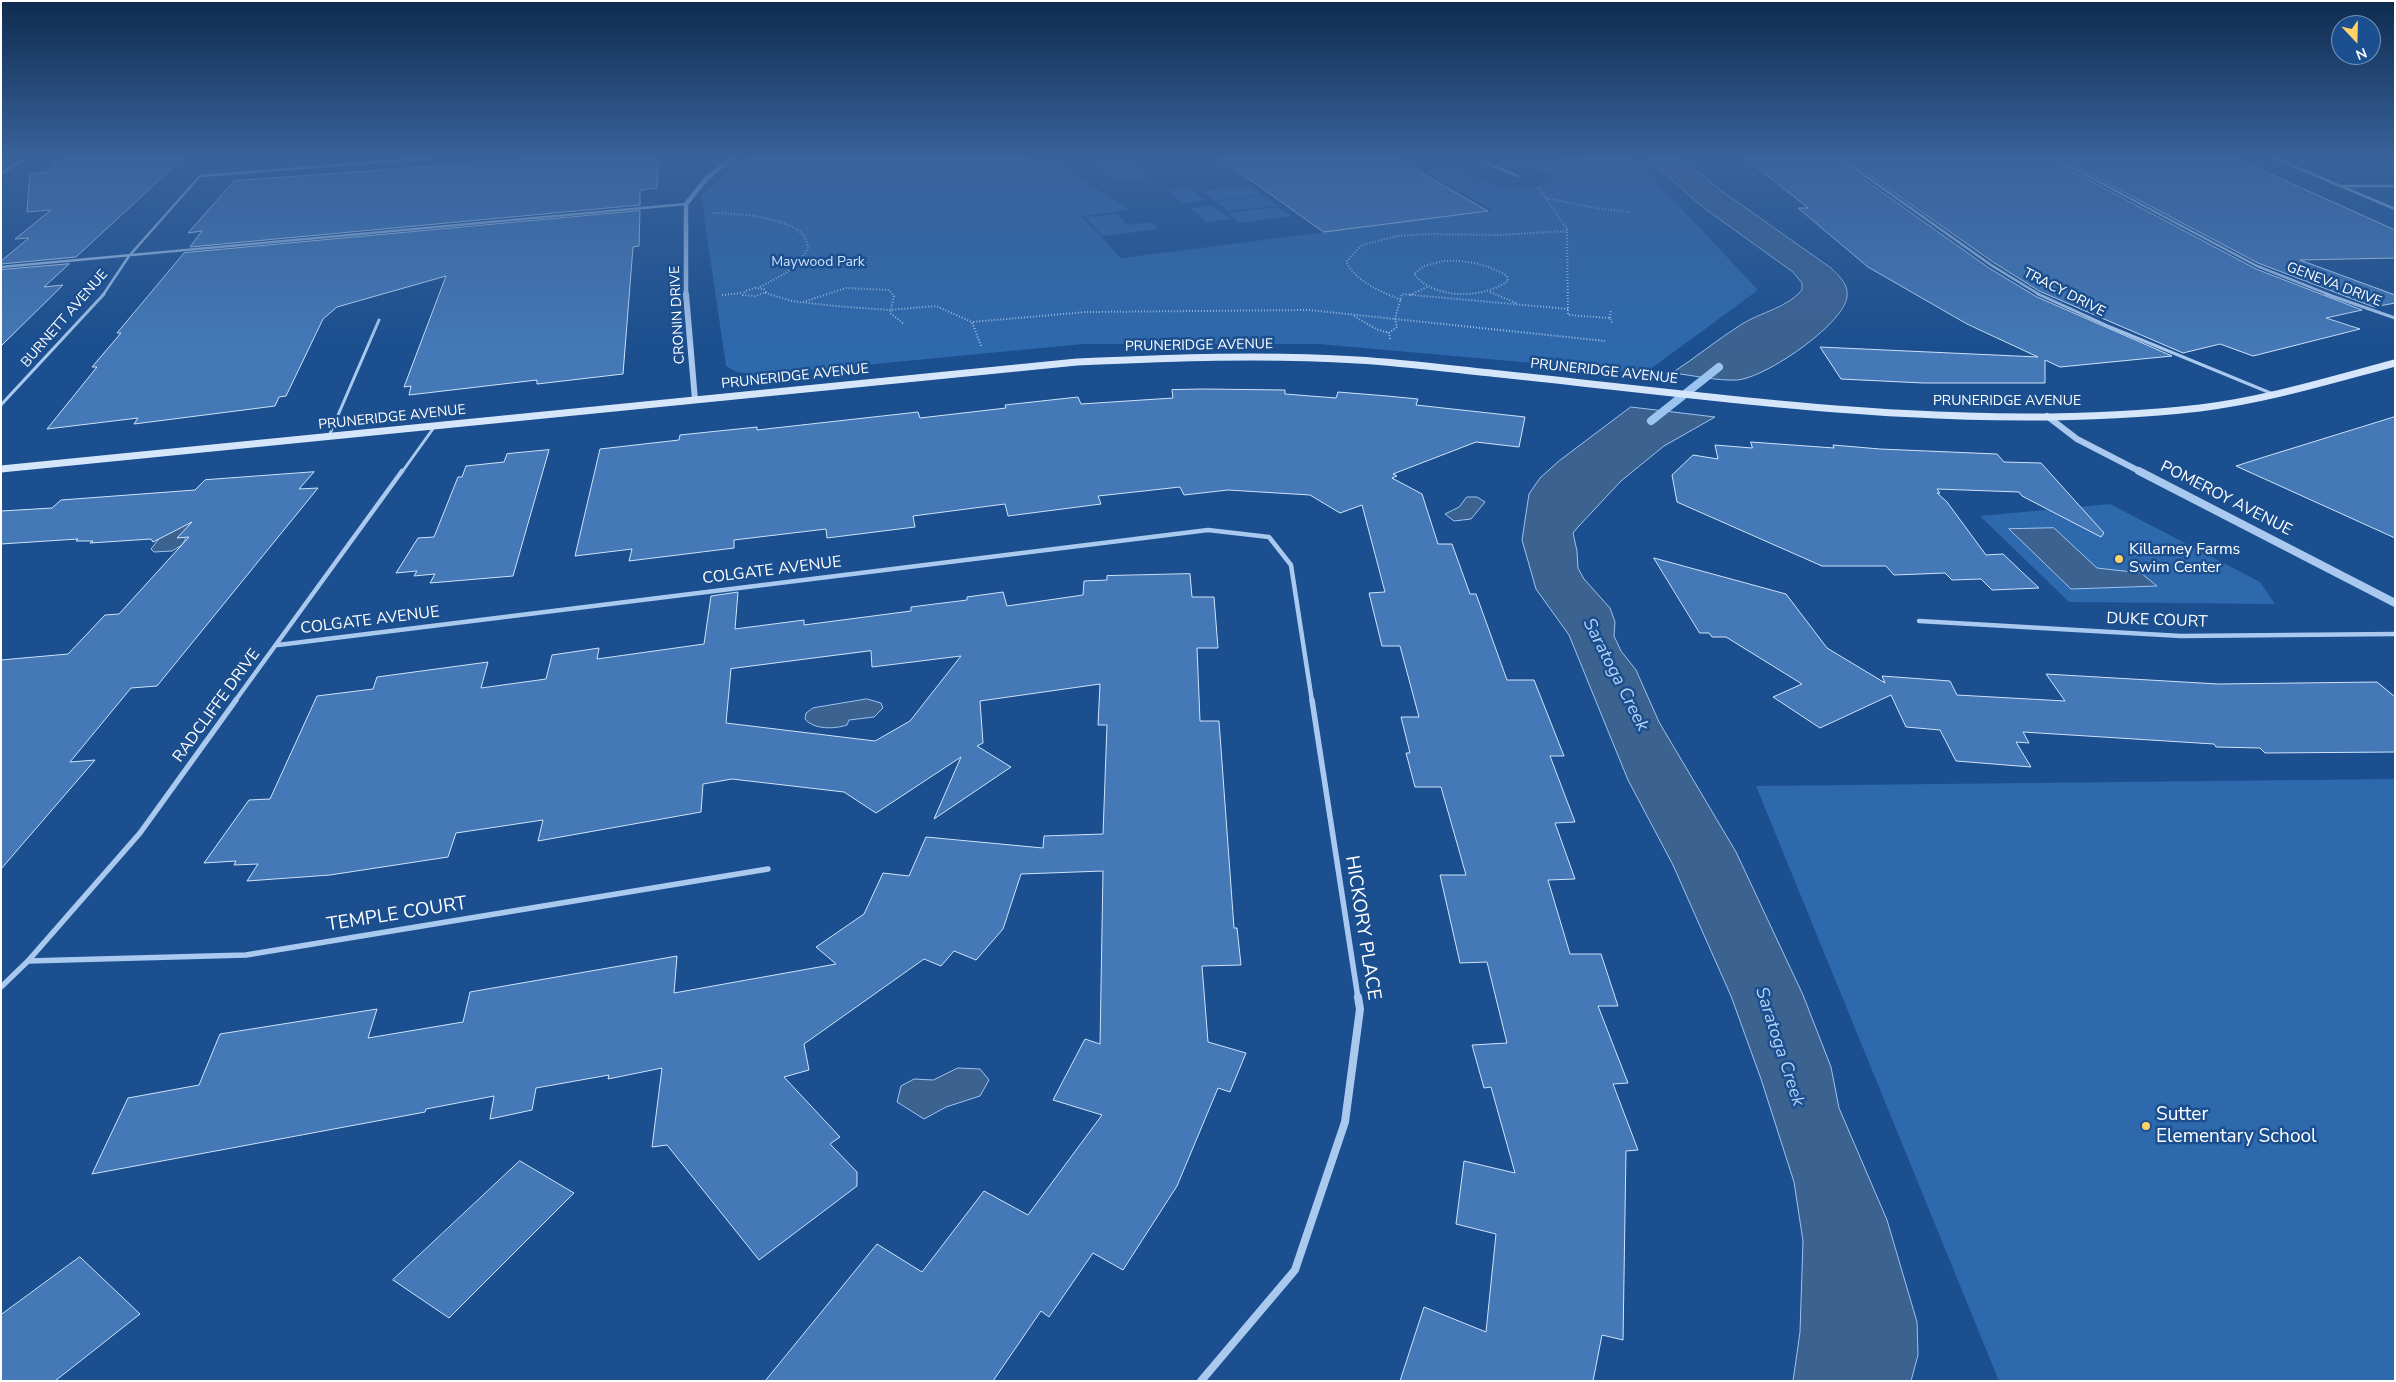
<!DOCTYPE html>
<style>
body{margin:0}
#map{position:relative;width:2396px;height:1382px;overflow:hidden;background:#1b4f8f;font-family:"Nunito Sans",sans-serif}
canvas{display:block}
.frame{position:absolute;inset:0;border:2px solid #fff;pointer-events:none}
.north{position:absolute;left:2331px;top:15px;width:50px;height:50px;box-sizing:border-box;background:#1b4f8f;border:1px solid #7695bc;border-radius:50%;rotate:159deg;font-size:14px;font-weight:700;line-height:20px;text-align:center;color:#fff}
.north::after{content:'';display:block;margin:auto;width:18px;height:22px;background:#ffd166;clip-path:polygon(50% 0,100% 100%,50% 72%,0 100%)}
</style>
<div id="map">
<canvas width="2396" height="1382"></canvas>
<div class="frame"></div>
<div class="north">N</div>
</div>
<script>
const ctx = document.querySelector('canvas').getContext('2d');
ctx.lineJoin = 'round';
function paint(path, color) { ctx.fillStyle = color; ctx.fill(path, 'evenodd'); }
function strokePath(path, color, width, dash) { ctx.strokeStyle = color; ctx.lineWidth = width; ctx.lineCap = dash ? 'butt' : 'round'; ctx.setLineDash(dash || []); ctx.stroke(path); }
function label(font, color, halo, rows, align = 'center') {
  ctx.font = font + ' "Nunito Sans",sans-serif'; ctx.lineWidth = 5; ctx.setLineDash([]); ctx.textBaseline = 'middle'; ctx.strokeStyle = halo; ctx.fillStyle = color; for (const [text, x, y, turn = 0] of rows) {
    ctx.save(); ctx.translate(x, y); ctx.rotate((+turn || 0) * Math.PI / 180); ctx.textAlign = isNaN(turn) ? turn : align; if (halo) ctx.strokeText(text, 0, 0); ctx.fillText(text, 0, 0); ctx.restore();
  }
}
paint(new Path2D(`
 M746,158H1028L1062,168L1130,210L1081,216L1121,258L1493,211L1427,172C1438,172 1456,168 1466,172C1471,173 1475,178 1479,180C1501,189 1535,191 1555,179C1542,164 1520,171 1506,159L1634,158L1758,290L1645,373L1319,344H1083L760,375L737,372L726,366L701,195Z
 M1129,163L1149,179L1117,182L1099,166Z
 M1249,186L1262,195L1214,201L1202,191Z
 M1189,187L1205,200L1182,203L1167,190Z
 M1264,196L1277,206L1228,211L1216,202Z
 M1213,206L1231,219L1207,222L1190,208Z
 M1278,207L1291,216L1240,223L1228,213Z
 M1117,214L1128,225L1151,222L1158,229L1102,236L1085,217Z
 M2110,504L2260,582L2275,604L2069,602L1980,516Z
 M2395,779V1381H1999L1756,786Z`), '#2e69ad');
const water = new Path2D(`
 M1647,158H1681L1719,189L1831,268C1838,275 1849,284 1847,297C1843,325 1765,378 1737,380C1716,381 1692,375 1672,373C1695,358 1718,339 1742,324C1761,312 1787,308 1802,290V283L1793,272L1704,208Z
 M1631,407L1715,417L1664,446L1621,481L1578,527L1573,533L1577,551L1578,568L1584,579L1610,608L1615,622L1614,636L1621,651L1636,670L1659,722L1736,852L1803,995L1831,1067L1839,1108L1887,1220L1917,1322L1918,1355L1911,1381H1793L1800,1332L1803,1241L1794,1182L1761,1079L1731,996L1711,951L1673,865L1628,780L1569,635L1536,589L1522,540L1529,494L1540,478L1559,461Z
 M1467,497H1477L1485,502L1471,519L1454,521L1445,514L1459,507Z
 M189,520L195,522L182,545L172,551L154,552L151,549L169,526Z
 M2054,528L2097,568L2141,573L2157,586L2071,589L2009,529Z
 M867,699L881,703L883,708L874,717L849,720L847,725C835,729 814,730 805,719L806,713L813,708Z
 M958,1068L980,1069L989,1080L980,1096L946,1107L924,1119L897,1102L901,1086L914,1079L933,1080Z`);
paint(water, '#3c6290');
strokePath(water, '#9cc4f0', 1);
strokePath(new Path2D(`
 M1651,421L1719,367`), '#9cc4f0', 8);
const building = new Path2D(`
 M78,158H183L76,257L1,264V261L29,238L15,239L51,210L27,212L30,174L48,172L61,159Z
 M550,158H659L657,188L640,190V205L190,247L202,231L188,233L234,181Z
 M1220,158H1395L1488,211L1324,232Z
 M1745,158H1837L1838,161L1989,268L2037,297L2172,356L2060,367L2045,360V383H1923L1841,379L1820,347L2038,357L1967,324L1868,267L1798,208H1808Z
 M1845,158H2051L2053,161L2256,269L2362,310L2326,318L2360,329L2253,356L2220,344L2183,353L2039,291L1993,262Z
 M2060,158H2235L2395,230V258L2300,260L2395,295V303L2374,307L2258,263Z
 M640,211L639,246L633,247L623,374L537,384V380L409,395L411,386L404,387L446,276L337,307L323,319L286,396L279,397L275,406L134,424L138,418L47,429L97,367H92L121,333H117L184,253Z
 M69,264L44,287L63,285L1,346V270Z
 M1203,389L1285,390V394L1336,398L1338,392L1387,396L1418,399L1416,405L1525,417L1519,447L1476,442L1393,474L1397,476L1392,478L1422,494L1438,544H1452L1470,594H1476L1507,680H1534L1564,756H1550L1575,822L1555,823L1575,879L1548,880L1570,954H1601L1618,1006H1598L1628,1083L1613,1084L1638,1150L1626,1151L1623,1340L1602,1335L1593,1381H1400L1424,1307L1486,1332L1496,1234L1456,1224L1464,1161L1515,1173L1491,1087L1484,1088L1472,1045L1507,1043L1487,962L1460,963L1440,875H1466L1441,787H1415L1406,753H1410L1401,717H1419L1400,646H1382L1369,593L1385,592L1362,505L1340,513L1310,495L1228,490L1184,495L1180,487L1098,496L1101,504L1008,516L1005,504L913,516L915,527L827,538L826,529L734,540V548L629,561L632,549L575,556L600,449L679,440L680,435L757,427V430L918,412L920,418L1006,408L1005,405L1078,397L1081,404L1173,398L1172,390Z
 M2395,417V538L2236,466L2261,458Z
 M1751,442L1834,448L1833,445L1880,449L1997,454L2004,462L2041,463L2104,533L2101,537L2022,496L2019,492L1937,489L1940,493H1937L1947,502L1986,555L2003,554L2039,588L1992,590L1981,579L1952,580L1945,573L1894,575L1886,566H1822L1677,502L1672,475L1693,455L1718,459L1715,445L1752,448Z
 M549,450L513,576L430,583L435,574L414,576L417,571L396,573L418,538L434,537L458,477H462L466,466L504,462L507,454Z
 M314,472L299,489L318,488L157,686L131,688L70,762L95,760L1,869V660L68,654L105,615L119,614L189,537L177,538L192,522L153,542L151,539L90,543L93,541H76L78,539L1,544V511L52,508L61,500L195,490L205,480Z
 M1654,558L1786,594L1827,648L1885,683L1882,676L1950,681L1957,695L2065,701L2046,674L2218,684L2377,682L2395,697V752L2265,753L2260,748L2216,747L2214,744L2023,732L2029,743L2016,742L2031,767L1956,761L1940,730L1906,727L1891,695L1820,728L1773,697L1802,684L1726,637H1712L1709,633H1700Z
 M1190,574L1192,597H1214L1218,648H1197L1200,721H1219L1234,928H1237L1241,965L1202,966L1208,1042L1246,1053L1230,1092L1218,1088L1177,1186L1123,1270L1093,1253L1049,1317L1041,1311L993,1381H765L877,1244L922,1272L984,1191L1028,1215L1102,1115L1053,1100L1085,1039L1100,1044L1103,871L1021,874L1003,929L976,960L954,951L941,966L924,959L804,1044L809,1070L784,1077L840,1137L830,1144L857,1172V1186L759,1260L667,1145L652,1147L662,1068L608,1079L609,1075L536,1088L532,1110L490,1119L494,1096L426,1109L425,1112L92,1174L128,1098L199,1085L220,1034L377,1009L368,1038L463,1022L470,992L677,956L674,993L836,964L816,947L864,914L883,873L909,876L926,837L1043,848L1044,836L1103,834L1107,725H1098L1100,684L980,701L983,743L977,746L1011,767L934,819L961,757L876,813L844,792L732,779L703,784L701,812L538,841L543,820L456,833L448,857L330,875L247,881L258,864L234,865L236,861L204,863L249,800L270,799L317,696L373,689L377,677L488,662L481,688L546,679L552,655L599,648L597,659L704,644L711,596L738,592L735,629L804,620V625L911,611V607L967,600V597L1003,592L1007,606L1083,595L1084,581L1107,580V576ZM871,651L872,667L961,656L910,721L875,741L726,723L731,669Z
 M520,1161L574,1193L449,1318L393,1280Z
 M80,1257L140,1314L55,1381H1V1315Z`);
paint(building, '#4478b7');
strokePath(building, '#cfe3fa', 1);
strokePath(new Path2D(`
 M1538,187L1567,229L1568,315L1610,318L1612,323
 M1546,198L1600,209L1630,212
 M713,213C736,213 789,217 804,236C806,239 807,244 808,248C796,271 780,276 758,288
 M1444,261C1467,260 1487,264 1507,276L1508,281C1483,299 1434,300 1414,274L1424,266Z
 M755,288L764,289L766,292L755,296L743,295L745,291Z
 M1490,292L1516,303
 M765,293L792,301L835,306L889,310L936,306L972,322
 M722,295L742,293
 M1410,295L1427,287
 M1401,300C1380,291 1358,283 1346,262L1362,245L1397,236L1431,234L1498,235L1567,231
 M803,302L846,288L889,290L894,296L890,313L904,324
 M1354,316L1376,329L1389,333
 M1610,318L1611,309
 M1390,339L1389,333L1397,327L1395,318L1402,294L1568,309
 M981,346L972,322L1086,312L1309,310L1605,341`), '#a9c9ee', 2, [1, 2]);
strokePath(new Path2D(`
 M1485,158L1489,164L1518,176
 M1840,158L1991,265L2040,295
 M2054,158L2257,266L2330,295
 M2274,158L2395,209
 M1,173L27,158
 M2344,186H2395
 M1,267L686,204
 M103,295L129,256L200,176L433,158`), '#a9c9ee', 2.5);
strokePath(new Path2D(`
 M2038,294L2110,327L2273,394
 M2326,294L2395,318
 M1,405L104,294
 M329,436L379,320
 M402,472L435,426`), '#a9c9ee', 3);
strokePath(new Path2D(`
 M1919,621L2181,636L2395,634
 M278,645L1208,530L1269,537L1291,565L1312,701
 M235,701L402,471`), '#a9c9ee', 4.5);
strokePath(new Path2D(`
 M1312,700L1358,998
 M28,961L246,955L768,869
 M1,987L28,961L140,833L236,700`), '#a9c9ee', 5.5);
strokePath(new Path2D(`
 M1201,1381L1295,1270L1345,1122L1360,1009L1358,997`), '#a9c9ee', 8);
strokePath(new Path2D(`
 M686,295V204L706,179L732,158`), '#a9c9ee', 4.5);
strokePath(new Path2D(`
 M686,294L695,400
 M2047,416L2077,439L2141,472`), '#a9c9ee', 6);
strokePath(new Path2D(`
 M2139,471L2395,603`), '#a9c9ee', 8);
strokePath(new Path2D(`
 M1,469L1077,362C1170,358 1264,354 1357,360C1408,363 1459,370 1509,375C1738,399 1970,434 2200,408C2266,400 2331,380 2395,363`), '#d6e6fa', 7);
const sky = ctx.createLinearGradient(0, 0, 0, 351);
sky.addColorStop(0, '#0f2b4f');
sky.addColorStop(0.45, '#39639b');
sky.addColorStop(1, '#39639b00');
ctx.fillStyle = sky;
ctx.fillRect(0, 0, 2396, 351);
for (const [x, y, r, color] of [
 [2119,559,5,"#ffd166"],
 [2146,1126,5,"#ffd166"]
]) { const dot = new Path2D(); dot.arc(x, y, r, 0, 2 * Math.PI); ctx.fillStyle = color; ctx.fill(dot); strokePath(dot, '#1b4f8f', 2); }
label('14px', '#cfe3fa', '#1b4f8f', [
 ["Maywood Park",818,263]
]);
label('14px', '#fff', '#1b4f8f', [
 ["GENEVA DRIVE",2334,285,21],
 ["TRACY DRIVE",2064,293,27],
 ["CRONIN DRIVE",678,315,-93],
 ["BURNETT AVENUE",65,319,-49],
 ["PRUNERIDGE AVENUE",1199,346,-1],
 ["PRUNERIDGE AVENUE",1604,372,6],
 ["PRUNERIDGE AVENUE",795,377,-6],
 ["PRUNERIDGE AVENUE",2007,402],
 ["PRUNERIDGE AVENUE",392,418,-6]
]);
label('16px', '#fff', '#1b4f8f', [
 ["POMEROY AVENUE",2226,499,27],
 ["COLGATE AVENUE",772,571,-7],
 ["COLGATE AVENUE",370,621,-7],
 ["DUKE COURT",2157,621,2],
 ["RADCLIFFE DRIVE",217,706,-54]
]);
label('16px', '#fff', '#1b4f8f', [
 ["Killarney Farms",2129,550],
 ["Swim Center",2129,568]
], 'left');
label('italic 18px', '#b5d3f5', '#1b4f8f', [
 ["Saratoga Creek",1615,675,63],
 ["Saratoga Creek",1779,1047,72]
]);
label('19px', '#fff', '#1b4f8f', [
 ["TEMPLE COURT",397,915,-9],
 ["HICKORY PLACE",1362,928,81]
]);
label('19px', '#fff', '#1b4f8f', [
 ["Sutter",2156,1115],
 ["Elementary School",2156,1137]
], 'left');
</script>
